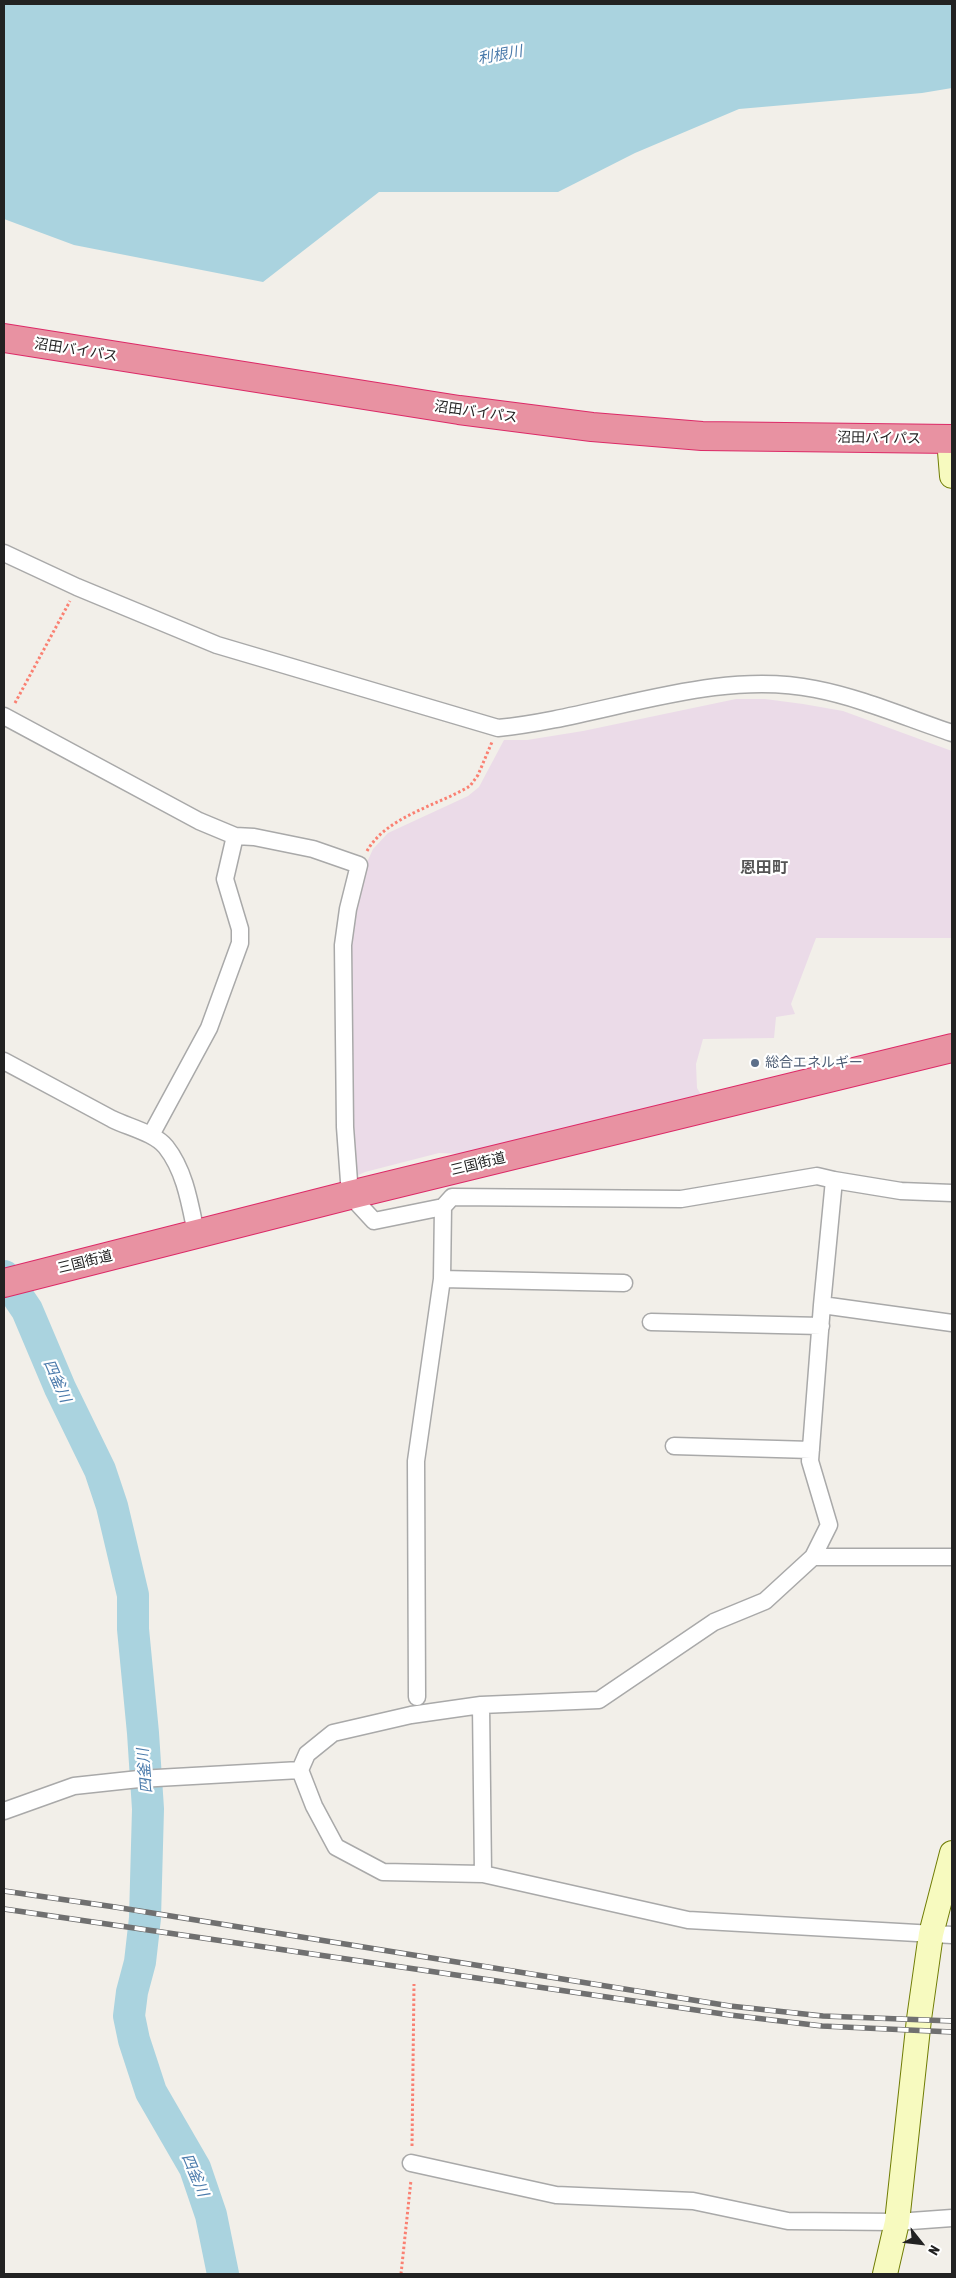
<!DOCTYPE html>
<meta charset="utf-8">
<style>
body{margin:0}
#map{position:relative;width:956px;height:2278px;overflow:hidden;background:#f2efe9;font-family:"Asap Condensed",sans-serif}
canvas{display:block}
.frame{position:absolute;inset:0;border:5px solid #222;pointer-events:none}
.north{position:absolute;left:896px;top:2218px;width:50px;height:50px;-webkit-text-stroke:4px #fff;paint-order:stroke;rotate:119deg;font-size:14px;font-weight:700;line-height:20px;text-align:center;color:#222}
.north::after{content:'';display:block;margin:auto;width:18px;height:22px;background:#222;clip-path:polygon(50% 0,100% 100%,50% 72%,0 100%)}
</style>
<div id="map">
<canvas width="956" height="2278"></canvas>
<div class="frame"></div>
<div class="north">N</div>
</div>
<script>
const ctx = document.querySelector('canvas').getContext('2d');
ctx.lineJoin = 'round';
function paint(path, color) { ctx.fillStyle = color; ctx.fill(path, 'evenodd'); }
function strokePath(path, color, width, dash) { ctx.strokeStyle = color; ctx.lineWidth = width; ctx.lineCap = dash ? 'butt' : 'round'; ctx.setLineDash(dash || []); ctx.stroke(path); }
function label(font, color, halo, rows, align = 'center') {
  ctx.font = font + ' "Asap Condensed","Noto Sans JP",sans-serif'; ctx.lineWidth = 4.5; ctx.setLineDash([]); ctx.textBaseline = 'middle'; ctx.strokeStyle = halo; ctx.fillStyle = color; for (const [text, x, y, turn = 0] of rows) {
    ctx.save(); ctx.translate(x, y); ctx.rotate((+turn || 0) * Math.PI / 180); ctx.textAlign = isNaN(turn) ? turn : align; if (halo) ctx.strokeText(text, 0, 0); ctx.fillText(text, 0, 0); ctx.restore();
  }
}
paint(new Path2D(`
 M736,699H765L803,704L843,711L952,751V938H816L791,1004L795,1014L776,1017L774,1038L703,1039L696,1064L697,1088L703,1098L488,1155L439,1153L365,1172L352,1178L347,946L364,869L373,849L388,833L468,796L479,787L504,740H527L583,731Z`), '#ebdbe8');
paint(new Path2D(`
 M4,4H952V88L922,93L739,109L635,153L558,192H379L263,282L74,245L4,219Z`), '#aad3df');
strokePath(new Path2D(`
 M4,1276L27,1310L60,1388L100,1470L112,1506L133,1595V1629L143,1733L148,1809L145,1918L140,1962L132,1992L129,2016L134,2040L151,2092L195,2168L211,2215L223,2274`), '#aad3df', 32);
const street = new Path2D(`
 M4,553L77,587L217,645L498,728C601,718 713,668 815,689C862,698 907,718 952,733
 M4,716L199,821L235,836L254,837L313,849L359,865L348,909L343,945L345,1127L350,1195L374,1221L443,1207L442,1279L624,1283
 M4,1061C40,1080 76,1100 112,1119C128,1127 155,1133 166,1147C185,1171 190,1204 196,1233
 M151,1135L209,1028L240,943V929L225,879L235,836
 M834,1180L901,1191L952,1193
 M443,1207L452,1197L681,1199L817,1176L834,1180L822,1305
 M651,1322L821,1326
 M674,1446L811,1450
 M813,1557L829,1525L810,1461L822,1305L952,1323
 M417,1697L416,1461L442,1279
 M481,1705L483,1874
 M300,1770L314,1806L336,1847L383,1872L483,1874L688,1920L952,1935
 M4,1811L74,1786L139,1779L300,1770L307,1754L333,1733L411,1715L481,1705L599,1700L714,1622L765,1601L813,1557H952
 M411,2163L556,2195L693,2201L788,2221L897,2222L952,2218`);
const secondary = new Path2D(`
 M949,439L952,476
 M885,2274L897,2222L919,2019L931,1934L952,1853`);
const highway = new Path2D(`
 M4,338L459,410L592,427L702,436L952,439
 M4,1283L350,1195L952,1048`);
strokePath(street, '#a9a9a9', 19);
strokePath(secondary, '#707d05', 26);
strokePath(highway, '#dc2a67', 30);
strokePath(new Path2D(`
 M15,703L70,601
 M367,851C387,816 437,806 470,786L478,775L492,742
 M412,2146L414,1984
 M401,2274L411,2180`), '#fa8072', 3, [2.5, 2.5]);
strokePath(street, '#fff', 16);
strokePath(secondary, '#f7fabf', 24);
strokePath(highway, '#e892a2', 28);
const rail = new Path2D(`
 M4,1891L115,1907L730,2006L823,2016L952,2021
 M4,1909L730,2015L822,2026L952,2032`);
strokePath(rail, '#707070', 5.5);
strokePath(rail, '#fff', 4, [11]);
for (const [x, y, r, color] of [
 [755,1063,5,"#5c6f8a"]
]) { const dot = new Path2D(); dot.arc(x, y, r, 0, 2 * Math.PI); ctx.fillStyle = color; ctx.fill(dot); strokePath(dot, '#fff', 2); }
label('14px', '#222', '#fff', [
 ["沼田バイパス",76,350,9],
 ["沼田バイパス",476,412,8],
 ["沼田バイパス",879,438,1],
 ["三国街道",478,1164,-14],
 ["三国街道",85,1262,-14]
]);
label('14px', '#4e5e75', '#fff', [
 ["総合エネルギー",765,1063]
], 'left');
label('italic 15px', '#4a7aab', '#fff', [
 ["利根川",500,55,-10],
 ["四釜川",57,1381,66],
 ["四釜川",145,1771,-95],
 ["四釜川",195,2175,67]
]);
label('bold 16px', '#555', '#fff', [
 ["恩田町",764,868]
]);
</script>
